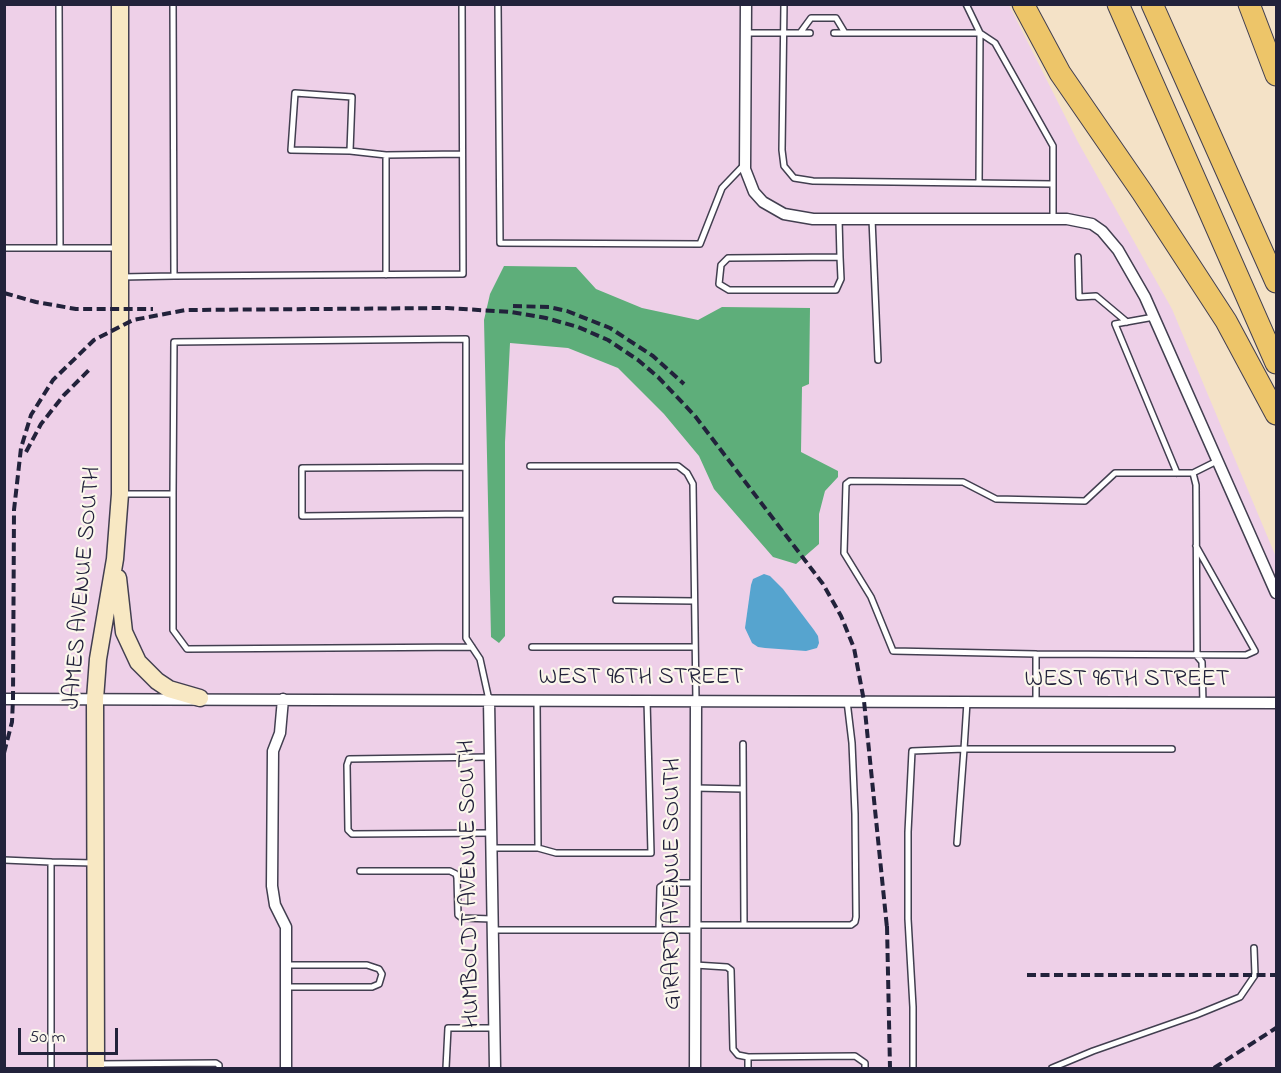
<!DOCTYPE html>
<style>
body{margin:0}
#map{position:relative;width:1281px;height:1073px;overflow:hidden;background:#f4e2c7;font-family:"Indie Flower",sans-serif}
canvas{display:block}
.frame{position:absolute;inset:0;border:6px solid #22223b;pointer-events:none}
.scale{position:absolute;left:18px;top:1028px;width:100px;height:27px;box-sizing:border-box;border:3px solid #22223b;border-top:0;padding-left:8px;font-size:18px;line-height:21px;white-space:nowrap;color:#22223b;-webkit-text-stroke:4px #fbf7ec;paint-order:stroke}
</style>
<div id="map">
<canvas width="1281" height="1073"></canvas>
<div class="frame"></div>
<div class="scale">50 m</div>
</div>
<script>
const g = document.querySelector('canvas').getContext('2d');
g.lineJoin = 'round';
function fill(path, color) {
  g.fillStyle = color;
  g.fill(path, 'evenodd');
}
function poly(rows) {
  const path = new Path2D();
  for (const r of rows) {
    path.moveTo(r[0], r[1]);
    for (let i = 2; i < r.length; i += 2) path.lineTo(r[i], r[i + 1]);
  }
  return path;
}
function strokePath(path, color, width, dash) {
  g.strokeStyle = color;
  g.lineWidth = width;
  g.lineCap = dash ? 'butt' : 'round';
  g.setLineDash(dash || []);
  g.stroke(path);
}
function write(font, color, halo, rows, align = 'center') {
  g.font = font + ' "Indie Flower",sans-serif';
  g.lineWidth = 4.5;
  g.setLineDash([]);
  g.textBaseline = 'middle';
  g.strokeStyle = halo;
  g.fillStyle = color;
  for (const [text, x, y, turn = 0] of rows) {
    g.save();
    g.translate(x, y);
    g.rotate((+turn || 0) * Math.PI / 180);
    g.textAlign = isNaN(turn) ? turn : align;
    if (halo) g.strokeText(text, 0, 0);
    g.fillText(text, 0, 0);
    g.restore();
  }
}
const built = poly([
 [5,5,1009,5,1078,142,1172,309,1276,557,1276,1068,5,1068]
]);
const forest = poly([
 [504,266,576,267,596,289,642,308,698,320,722,307,810,308,809,384,802,387,801,452,838,471,838,477,825,491,819,514,819,544,796,564,773,557,714,489,699,456,664,414,618,368,568,348,510,343,505,442,505,636,499,643,491,637,484,320,490,294]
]);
const water = poly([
 [764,574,770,576,783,589,814,630,818,636,819,643,817,648,806,651,765,648,758,647,752,643,745,628,751,585,753,579]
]);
const lane = poly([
 [59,4,60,248],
 [173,4,174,276,463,274,462,4],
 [498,4,500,243,700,244,722,188,743,166],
 [784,4,782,150,784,166,794,178,813,181,1053,184],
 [966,4,980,33,995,43,1053,146,1053,219],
 [746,33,800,33,811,18,836,18,845,33,980,33,979,183],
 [800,33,810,33],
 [834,33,845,33],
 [350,151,352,97,295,93,291,150,350,151,386,155,462,154],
 [386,155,386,275],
 [839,219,840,257,841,279,836,290,729,290,719,284,721,265,728,258,840,257],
 [872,219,878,360],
 [4,248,117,248],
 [1078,257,1079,297,1096,296,1127,322],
 [122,277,174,276],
 [1154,317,1115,324,1177,473],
 [530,466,678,466,687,473,693,484,696,701],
 [1193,473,1196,485,1197,656,1202,662,1203,703],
 [122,494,173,494,174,342,466,339,466,638,480,659,489,700],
 [173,494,173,630,187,649,472,647],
 [466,514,302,516,302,468,466,467],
 [616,600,694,601],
 [532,647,695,647],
 [1036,654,893,651,871,597,844,553,846,484,850,481,963,482,996,499,1085,501,1115,473,1193,473,1217,461],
 [537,702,538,848,556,853,651,853,647,700],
 [967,702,964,749,1172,749],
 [1036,702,1036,654,1246,655,1255,651,1196,546],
 [743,744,744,925],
 [490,757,349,759,347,765,348,830,352,834,491,833],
 [695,788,743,789],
 [491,848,538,848],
 [4,860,51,862],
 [360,871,450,871,456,874,457,878,458,915,462,918,492,919],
 [695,925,851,925,855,922,856,917,855,814,852,743,847,701],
 [659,929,660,887,666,883,695,883],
 [492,930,695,930],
 [286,965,367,965,379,969,382,974,379,984,372,987,286,987],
 [695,965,727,967,731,970,733,1049,738,1055,748,1057,748,1068],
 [748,1057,855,1056,865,1063,865,1068],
 [98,1064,216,1063,219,1065,219,1068],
 [51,1068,51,862,94,863],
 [446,1068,448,1028,494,1028],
 [913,1068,913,1007,908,919,908,832,912,751,964,749,957,843],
 [1052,1068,1093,1051,1196,1015,1240,997,1255,975,1254,948]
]);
const street = poly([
 [746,4,745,169,754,192,763,202,784,214,813,219,1067,219,1092,224,1102,231,1118,250,1145,297,1276,593],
 [4,699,1276,703],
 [283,699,280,733,273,751,272,886,275,905,286,927,286,1068],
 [489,700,495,1068],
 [695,1068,696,701]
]);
const secondary = poly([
 [118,578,124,632,138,662,157,681,169,689,200,698],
 [96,1068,95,699,98,659,115,559,120,494,120,4]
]);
const highway = poly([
 [1023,4,1060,73,1142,192,1226,321,1276,414],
 [1118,4,1276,363],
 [1152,4,1276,282],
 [1249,4,1276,75]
]);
const rail = poly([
 [4,293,36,302,76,309,153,309],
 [513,306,549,307,567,311,610,328,653,356,684,384],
 [26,452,41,424,64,395,91,368],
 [4,753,12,722,13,699,14,510,21,448,31,415,53,380,94,340,133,320,186,310,447,308,511,312,546,318,578,327,608,340,638,360,658,377,695,416,823,584,841,616,854,648,864,701,887,928],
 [887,926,890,1068],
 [1027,975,1276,975],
 [1214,1068,1276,1028]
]);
const streetNames = [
 ["JAMES AVENUE SOUTH",84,588,-85],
 ["WEST 96TH STREET",641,679],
 ["WEST 96TH STREET",1127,681],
 ["HUMBOLDT AVENUE SOUTH",471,884,-91],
 ["GIRARD AVENUE SOUTH",674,884,-90]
];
fill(built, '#eed0e8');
fill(forest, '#5eae7a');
fill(water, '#56a4cf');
strokePath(lane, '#423f50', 8);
strokePath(street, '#423f50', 13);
strokePath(secondary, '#423f50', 19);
strokePath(highway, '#423f50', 23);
strokePath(lane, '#fff', 5);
strokePath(street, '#fff', 10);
strokePath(secondary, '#f8e8c3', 16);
strokePath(highway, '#edc569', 21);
strokePath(rail, '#22223b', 4, [9, 4.5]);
write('24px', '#22223b', '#fbf7ec', streetNames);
</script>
